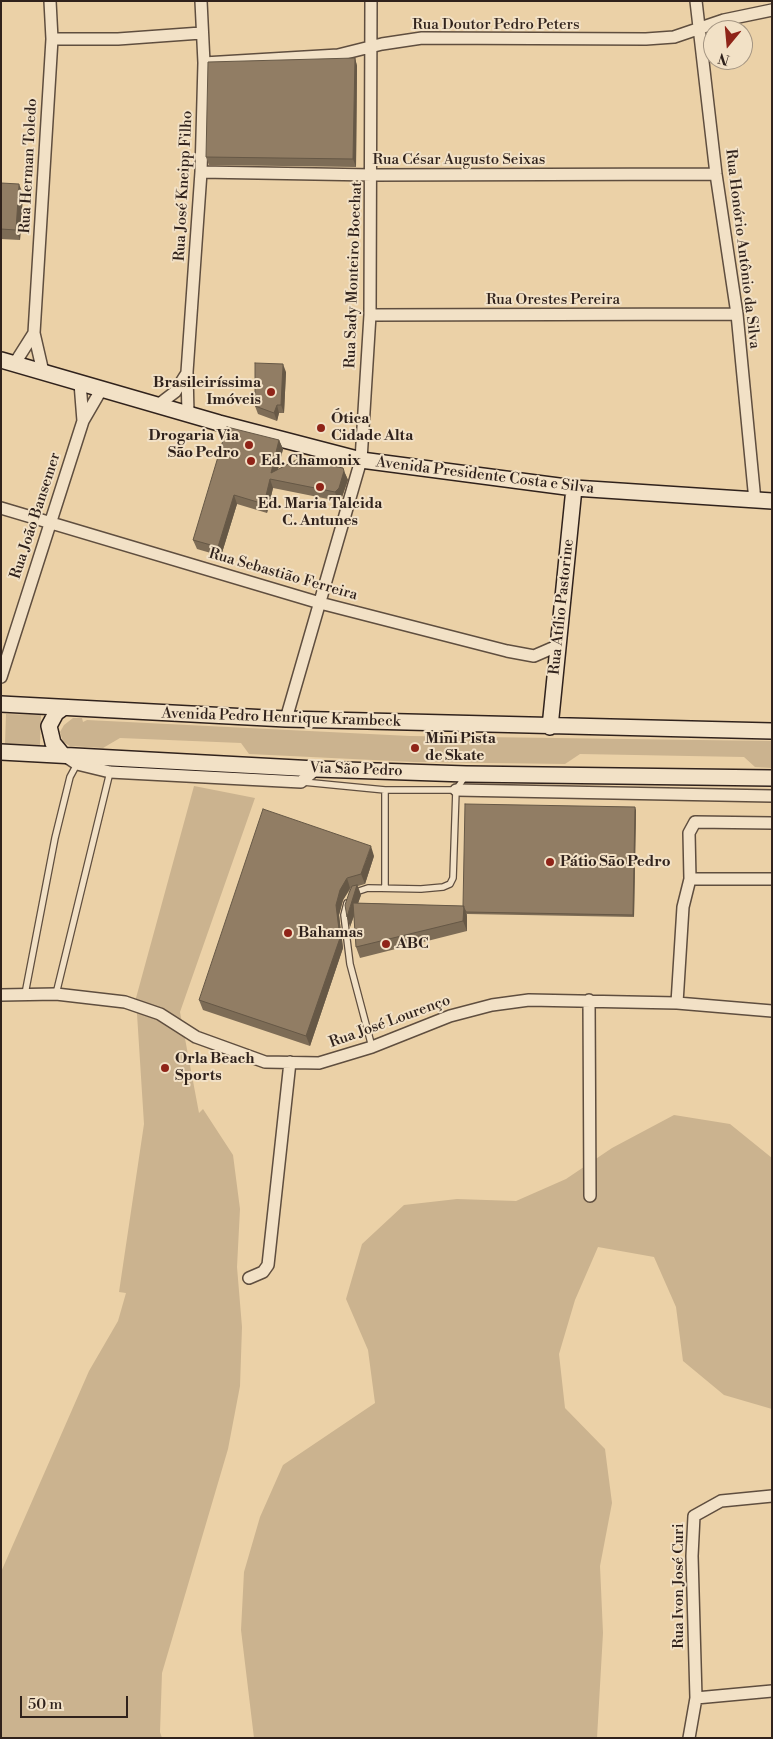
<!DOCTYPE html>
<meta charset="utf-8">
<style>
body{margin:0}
#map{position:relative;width:773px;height:1739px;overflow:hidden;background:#ebd1a7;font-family:"Libre Bodoni",serif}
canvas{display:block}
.frame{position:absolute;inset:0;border:2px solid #30221c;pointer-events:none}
.north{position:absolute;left:703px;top:20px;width:50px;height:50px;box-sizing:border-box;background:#f2e1c6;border:1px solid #a49582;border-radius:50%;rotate:197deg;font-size:14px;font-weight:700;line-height:20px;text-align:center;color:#30221c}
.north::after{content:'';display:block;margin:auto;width:18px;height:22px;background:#8f2418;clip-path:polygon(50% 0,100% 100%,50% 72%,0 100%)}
.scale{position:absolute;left:20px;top:1696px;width:108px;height:22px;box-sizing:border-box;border:2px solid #30221c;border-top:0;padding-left:6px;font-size:15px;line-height:18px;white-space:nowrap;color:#30221c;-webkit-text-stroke:4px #f2e1c6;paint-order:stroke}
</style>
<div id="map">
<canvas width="773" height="1739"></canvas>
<div class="frame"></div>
<div class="north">N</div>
<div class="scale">50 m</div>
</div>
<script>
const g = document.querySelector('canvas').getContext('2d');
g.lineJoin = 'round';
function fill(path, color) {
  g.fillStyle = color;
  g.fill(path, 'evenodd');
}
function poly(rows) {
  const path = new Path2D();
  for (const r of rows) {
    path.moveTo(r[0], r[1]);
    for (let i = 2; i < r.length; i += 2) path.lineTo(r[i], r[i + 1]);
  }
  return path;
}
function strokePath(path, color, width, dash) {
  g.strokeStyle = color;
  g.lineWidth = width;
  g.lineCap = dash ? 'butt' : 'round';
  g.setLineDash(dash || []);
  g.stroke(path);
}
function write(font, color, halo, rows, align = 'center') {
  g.font = font + ' "Libre Bodoni",serif';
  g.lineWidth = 4;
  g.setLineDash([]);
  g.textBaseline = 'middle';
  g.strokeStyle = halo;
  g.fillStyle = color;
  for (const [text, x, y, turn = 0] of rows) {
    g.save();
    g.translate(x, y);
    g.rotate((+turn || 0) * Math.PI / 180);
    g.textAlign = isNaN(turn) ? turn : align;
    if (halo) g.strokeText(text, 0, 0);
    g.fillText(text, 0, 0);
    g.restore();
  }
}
const green = poly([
 [6,714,41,715,40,745,5,744],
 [73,718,82,718,83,722,87,720,410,736,772,741,772,768,755,767,744,757,580,754,565,764,414,762,249,754,241,743,120,738,103,748,70,746,63,742,60,732,64,725],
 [194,786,255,798,180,1012,199,1113,203,1109,233,1155,240,1209,237,1267,242,1327,240,1386,228,1449,162,1673,160,1732,162,1738,1,1738,1,1572,89,1371,118,1321,126,1293,119,1292,144,1124,136,998],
 [674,1115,730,1124,772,1158,772,1409,724,1395,683,1361,676,1307,654,1257,598,1247,575,1300,559,1354,565,1408,605,1449,612,1503,600,1566,603,1633,597,1738,254,1738,241,1630,244,1572,260,1517,283,1465,375,1403,368,1350,346,1299,362,1244,404,1205,457,1199,516,1201,566,1179,612,1148]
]);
const lane = poly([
 [303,782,385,790,456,790],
 [385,790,385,887],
 [353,893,368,888,421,889,443,887,450,884,453,878,456,790,466,775],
 [347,903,344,915,350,964,372,1047],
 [25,994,55,838,70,777,77,764],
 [56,994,110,772]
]);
const street = poly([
 [696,1,716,174,737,314,755,501],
 [52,39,118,39,201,33],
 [204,63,338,55,382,44,422,38,646,39,674,37,724,20,772,10],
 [201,172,372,175,716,174],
 [370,315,737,314],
 [15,363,34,333],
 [43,372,34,333,52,39,50,1],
 [80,383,83,421],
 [158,405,175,392,187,373],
 [188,414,187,372,201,172,204,63,201,1],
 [1,508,320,603,507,651,534,656,557,646],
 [1,677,83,421,101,390],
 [286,719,361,460,370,315,371,1],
 [65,756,77,764,110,772,301,782,316,769],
 [456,790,772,796],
 [690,879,689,833,695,822,772,823],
 [1,995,56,994,125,1002,160,1014,196,1037,265,1062,319,1063,372,1047,450,1016,492,1005,529,1000,677,1003,772,1011],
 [589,1000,590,1196],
 [677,1003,683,907,690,879,772,879],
 [249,1278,263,1272,268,1265,290,1062],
 [696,1698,772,1691],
 [689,1738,696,1698,692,1556,694,1516,721,1501,772,1496]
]);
const secondary = poly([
 [1,360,219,423,361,460,574,488,772,501],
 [1,704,286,719,772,731],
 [550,727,574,488],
 [1,752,316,769,466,774,772,778],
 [62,754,53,743,49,726,56,713,63,708]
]);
const wall = poly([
 [355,58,357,66,356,167,209,165,206,157],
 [1,183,23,194,20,240,1,239],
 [286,372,284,413,279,413,277,421,258,414,255,406],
 [279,440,283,449,278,470,344,471,348,480,342,497,338,501,273,488,267,513,237,504,221,556,197,549,193,540],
 [636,810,634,917,467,914,467,931,360,958,356,947,354,916,350,927,351,888,343,900,339,915,343,948,310,1046,203,1010,199,1000,374,856,365,884,358,886,361,895,358,903,463,906]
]);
const shadedWall = poly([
 [355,58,357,66,356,167,353,159],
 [19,184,23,194,20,240,16,230],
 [283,364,286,372,284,413,281,405],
 [277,405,279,413,277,421,274,413],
 [279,440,283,449,275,480,271,473],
 [344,471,348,480,342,497,338,501,335,492],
 [270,479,273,488,267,513,264,504],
 [234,495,237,504,221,556,218,547],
 [635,807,636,810,634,917,633,915],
 [371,846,374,856,365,884,361,874],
 [347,878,350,888,343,900,339,915,343,948,310,1046,306,1036,336,905,340,890],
 [357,885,361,895,350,927,347,917],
 [464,906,467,917,467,931,463,921]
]);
const building = poly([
 [355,58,353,159,206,157,208,62,355,58],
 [1,183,19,184,16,230,1,229,1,183],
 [255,363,283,364,281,405,277,405,274,413,255,406,255,363],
 [227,427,279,440,271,473,298,459,343,468,344,471,339,488,335,492,270,479,264,504,234,495,218,547,193,540,227,427],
 [465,804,635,807,633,915,466,912,463,906,465,804],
 [263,809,371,846,361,874,347,878,340,890,336,905,340,938,306,1036,199,1000,263,809],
 [357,885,347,917,345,905,349,893,352,886,357,885],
 [353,903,464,906,463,921,356,947,353,903]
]);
const markers = [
 [271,392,5,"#8f2418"],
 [321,428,5,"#8f2418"],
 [249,445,5,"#8f2418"],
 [251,461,5,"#8f2418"],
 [320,487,5,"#8f2418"],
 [415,748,5,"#8f2418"],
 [550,862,5,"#8f2418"],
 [288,933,5,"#8f2418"],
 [386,944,5,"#8f2418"],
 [165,1068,5,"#8f2418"]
];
const streetNames = [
 ["Rua Doutor Pedro Peters",496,25],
 ["Rua César Augusto Seixas",459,160],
 ["Rua Herman Toledo",29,166,-87],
 ["Rua José Kneipp Filho",184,186,-87],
 ["Rua Honório Antônio da Silva",742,249,83],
 ["Rua Sady Monteiro Boechat",354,275,-88],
 ["Rua Orestes Pereira",553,300],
 ["Avenida Presidente Costa e Silva",485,476,7],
 ["Rua João Bansemer",36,516,-72],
 ["Rua Sebastião Ferreira",283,575,16],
 ["Rua Atílio Pastorine",562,607,-84],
 ["Avenida Pedro Henrique Krambeck",281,718,2],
 ["Via São Pedro",356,770,2],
 ["Rua José Lourenço",390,1022,-20],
 ["Rua Ivon José Curi",679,1586,-90]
];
const poiNames = [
 ["Brasileiríssima",261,383,"right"],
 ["Imóveis",261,400,"right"],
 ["Ótica",331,419],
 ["Cidade Alta",331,436],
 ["Drogaria Via",239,436,"right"],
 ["São Pedro",239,453,"right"],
 ["Ed. Chamonix",261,461],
 ["Ed. Maria Talcida",320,504,"center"],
 ["C. Antunes",320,521,"center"],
 ["Mini Pista",425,739],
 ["de Skate",425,756],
 ["Pátio São Pedro",560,862],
 ["Bahamas",298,933],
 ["ABC",396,944],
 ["Orla Beach",175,1059],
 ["Sports",175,1076]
];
fill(green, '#cbb38f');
strokePath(lane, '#5f4e3f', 8);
strokePath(street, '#5f4e3f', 14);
strokePath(secondary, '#30221c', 18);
strokePath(lane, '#f2e1c6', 5.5);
strokePath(street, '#f2e1c6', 11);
strokePath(secondary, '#f2e1c6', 15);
fill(wall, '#7d6c56');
fill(shadedWall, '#665846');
fill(building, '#917d64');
strokePath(building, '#665846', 1);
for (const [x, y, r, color] of markers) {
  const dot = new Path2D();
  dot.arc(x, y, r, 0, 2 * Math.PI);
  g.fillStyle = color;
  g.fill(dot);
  strokePath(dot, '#f2e1c6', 2);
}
write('15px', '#30221c', '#f2e1c6', streetNames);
write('bold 15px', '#30221c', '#f2e1c6', poiNames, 'left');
</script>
